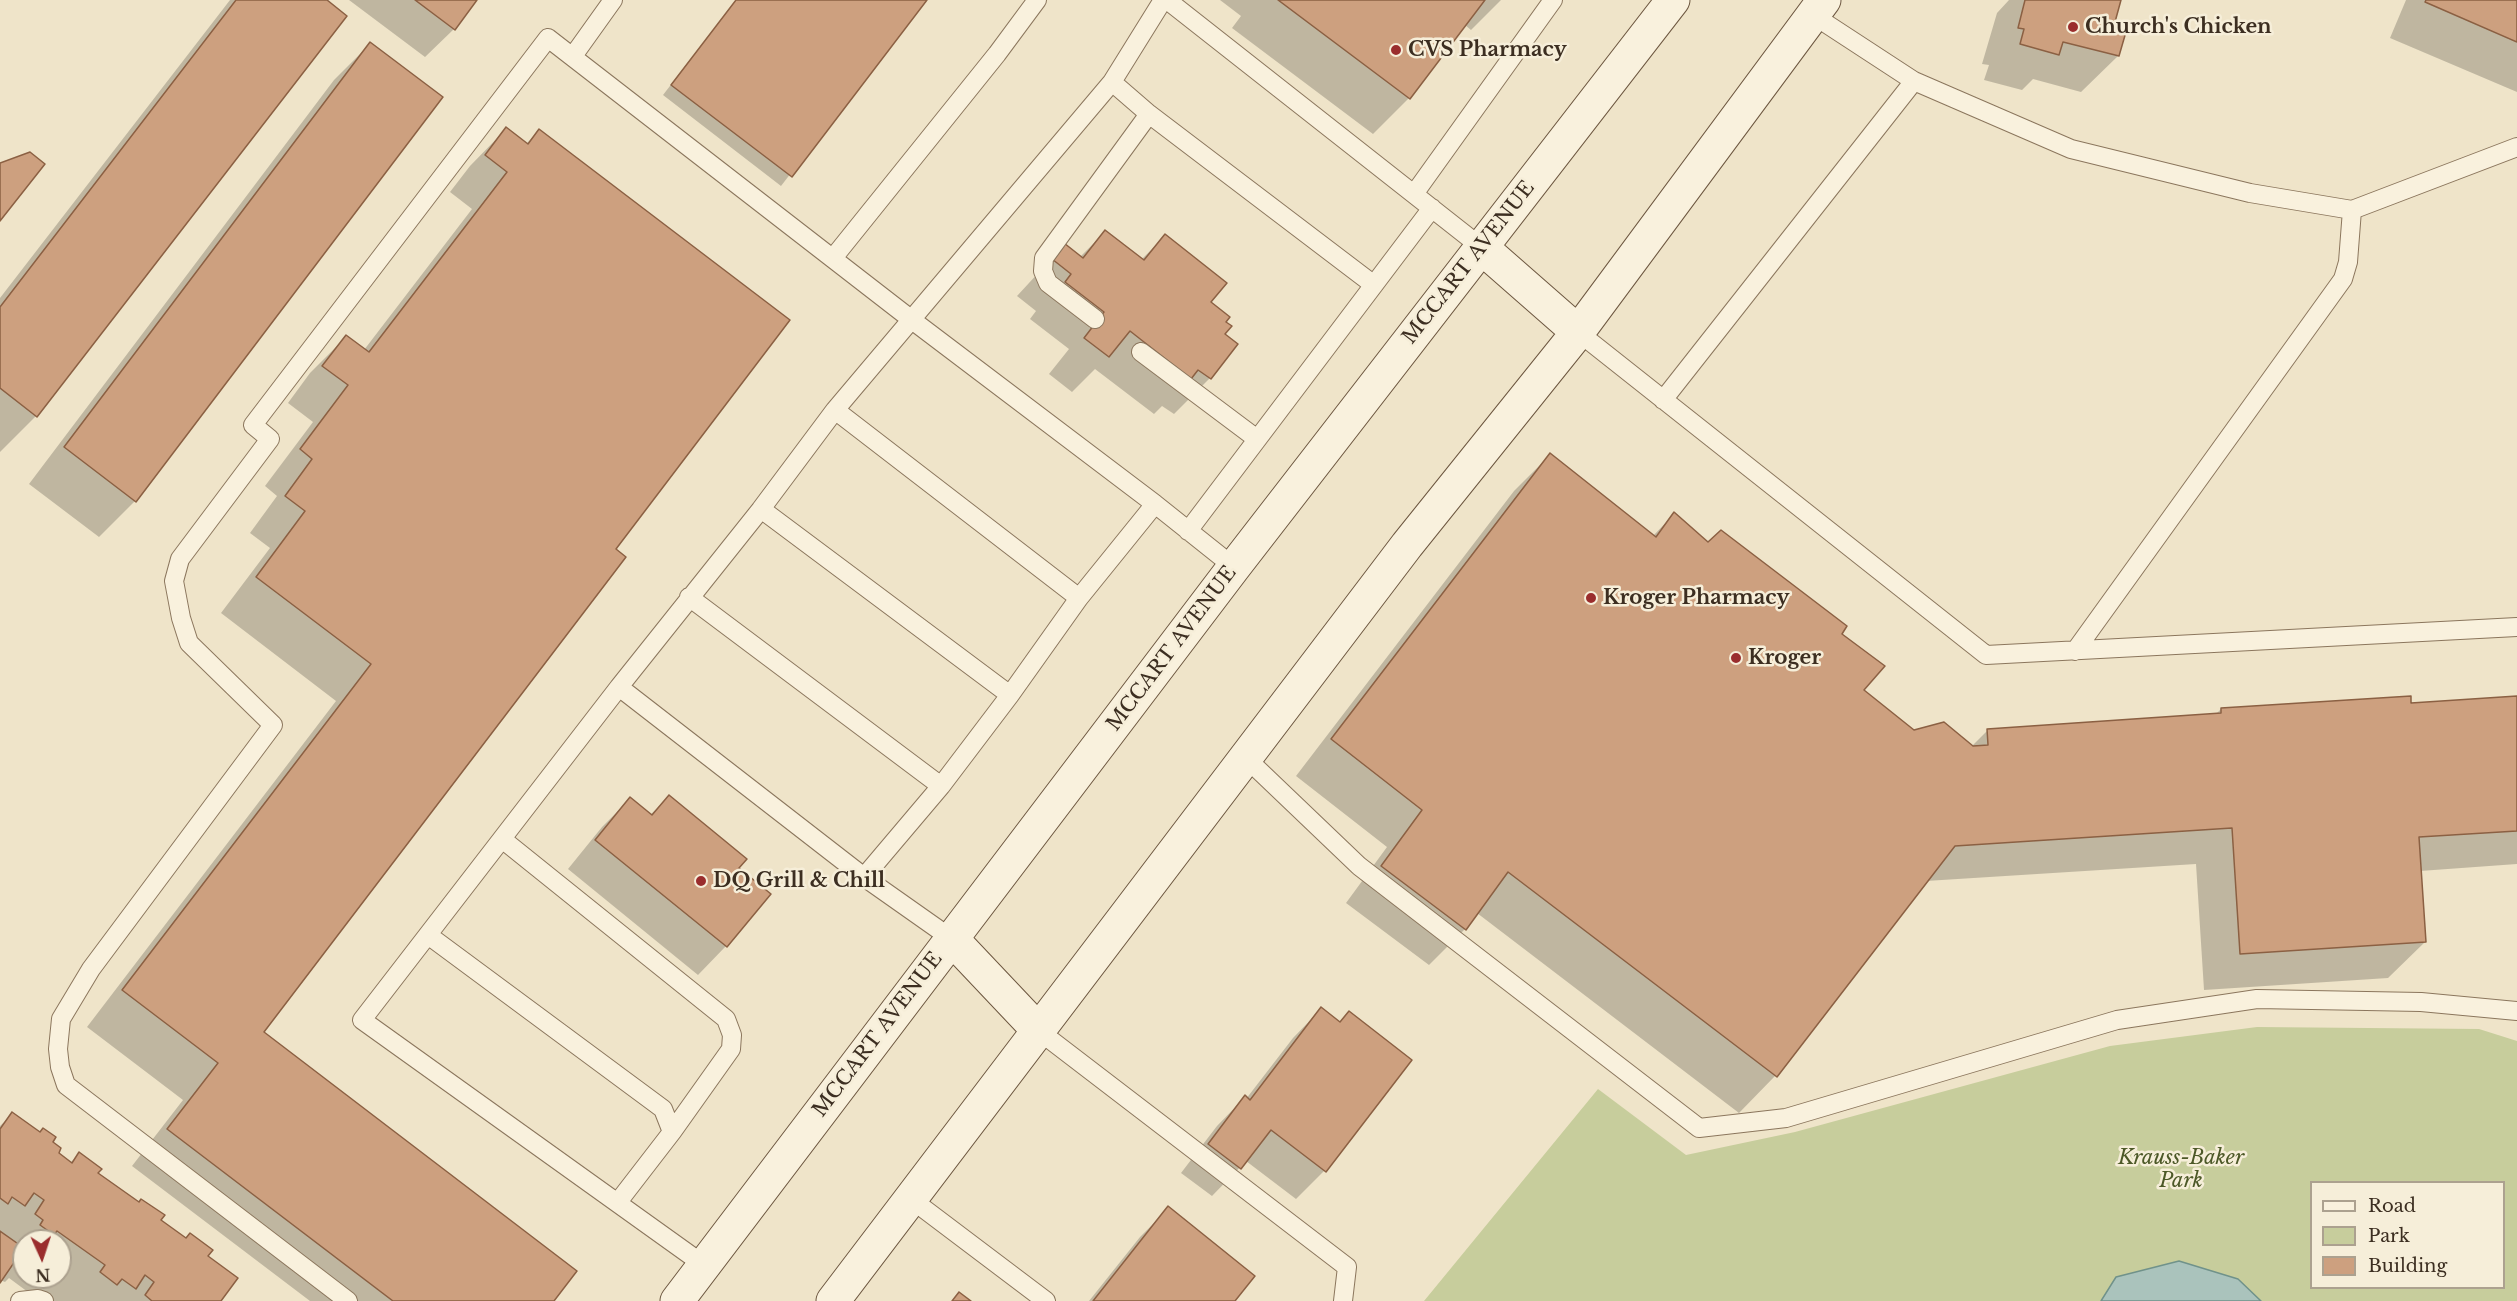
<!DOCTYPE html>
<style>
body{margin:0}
#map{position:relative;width:2517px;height:1301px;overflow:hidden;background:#efe4c9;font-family:"Libre Baskerville",serif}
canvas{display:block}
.legend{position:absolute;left:2310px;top:1181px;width:195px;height:108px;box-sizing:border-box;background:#f6eed9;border:2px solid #aca18f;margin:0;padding:8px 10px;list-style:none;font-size:18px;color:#3c2e21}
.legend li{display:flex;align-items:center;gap:12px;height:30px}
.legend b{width:30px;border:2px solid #aca18f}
.north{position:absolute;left:12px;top:1229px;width:60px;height:60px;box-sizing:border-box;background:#f6eed9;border:2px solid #aca18f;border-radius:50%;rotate:177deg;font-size:16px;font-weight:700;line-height:24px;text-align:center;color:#3c2e21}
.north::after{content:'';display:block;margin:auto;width:21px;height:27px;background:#9a2d2d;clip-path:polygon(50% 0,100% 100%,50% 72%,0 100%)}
</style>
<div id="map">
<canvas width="2517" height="1301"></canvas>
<ul class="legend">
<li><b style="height:8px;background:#f9f1dd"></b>Road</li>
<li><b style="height:16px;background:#c7cd9c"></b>Park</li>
<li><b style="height:16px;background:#cda07f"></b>Building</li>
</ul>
<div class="north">N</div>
</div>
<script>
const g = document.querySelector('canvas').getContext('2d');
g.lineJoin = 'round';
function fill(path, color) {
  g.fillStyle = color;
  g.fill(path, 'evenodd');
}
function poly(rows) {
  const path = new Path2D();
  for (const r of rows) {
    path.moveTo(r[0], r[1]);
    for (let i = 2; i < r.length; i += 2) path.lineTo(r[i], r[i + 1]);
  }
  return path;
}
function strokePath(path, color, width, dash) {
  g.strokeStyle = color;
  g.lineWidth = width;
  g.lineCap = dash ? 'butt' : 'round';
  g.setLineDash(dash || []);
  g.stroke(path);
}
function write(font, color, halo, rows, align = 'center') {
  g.font = font + ' "Libre Baskerville",serif';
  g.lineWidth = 5;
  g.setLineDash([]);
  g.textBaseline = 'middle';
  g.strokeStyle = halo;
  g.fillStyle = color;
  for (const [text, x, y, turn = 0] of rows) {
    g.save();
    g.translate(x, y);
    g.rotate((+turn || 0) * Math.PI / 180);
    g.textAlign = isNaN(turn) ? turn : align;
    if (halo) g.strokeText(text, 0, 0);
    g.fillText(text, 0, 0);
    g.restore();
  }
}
const green = poly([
 [2257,1027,2479,1029,2517,1041,2517,1301,1424,1301,1598,1089,1686,1155,1795,1132,2110,1046],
 [2312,1182,2504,1182,2504,1288,2312,1288]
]);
const water = poly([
 [2179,1261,2238,1279,2261,1301,2101,1301,2116,1277,2179,1261]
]);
const shadow = poly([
 [230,0,325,0,36,416,0,452,0,298],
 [349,0,475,0,454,29,425,57],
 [736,0,925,0,781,186,663,95],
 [1220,0,1501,0,1471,30,1465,25,1409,98,1373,134,1232,28,1241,16],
 [2009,0,2115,0,2113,23,2118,56,2081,92,2033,79,2022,90,1984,80,1989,65,1982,64,1997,13],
 [2406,0,2517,0,2517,92,2390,38],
 [370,44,135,501,99,537,29,484,334,80],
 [506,129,526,144,539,131,613,549,262,1033,552,1301,310,1301,132,1166,183,1100,87,1027,336,701,221,613,270,548,250,533,277,496,265,486,313,422,288,403,310,373,346,337,364,350,472,209,450,192,470,166],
 [1105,232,1141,260,1165,236,1224,322,1223,335,1236,345,1210,378,1174,414,1162,406,1154,414,1095,369,1072,392,1049,374,1069,349,1030,319,1036,311,1017,296,1064,245,1080,257],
 [1550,455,1653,536,1674,514,1708,544,1840,635,1862,690,1913,731,1971,747,1988,730,2215,715,2221,709,2410,704,2517,697,2517,864,2420,871,2425,942,2388,978,2204,990,2196,864,1926,881,1775,1076,1739,1113,1477,913,1465,929,1429,965,1346,903,1387,847,1296,776,1514,491],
 [669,797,737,868,769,894,726,946,698,975,568,869,602,827,630,799,650,815],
 [1321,1009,1339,1023,1349,1013,1410,1060,1324,1171,1296,1199,1246,1161,1212,1196,1181,1173,1217,1126,1245,1097,1246,1099,1293,1038],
 [12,1114,51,1143,57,1153,70,1163,79,1154,96,1174,206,1257,219,1301,40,1301,9,1278,5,1282,0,1280,0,1126],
 [24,1241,60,1241,60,1277,24,1277],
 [1168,1209,1233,1301,1089,1301,1140,1237]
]);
const building = poly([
 [236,0,327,0,347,16,37,417,0,388,0,307,236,0],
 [415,0,477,0,455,30,415,0],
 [736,0,927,0,792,177,671,85,736,0],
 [1278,0,1485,0,1410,99,1278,0],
 [2025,0,2121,0,2115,22,2128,25,2119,56,2063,42,2059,55,2020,44,2024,29,2018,28,2025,0],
 [2426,0,2517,0,2517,42,2425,2,2426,0],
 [370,42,443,97,136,502,64,447,370,42],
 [506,127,528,144,539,129,790,320,616,549,626,557,264,1032,577,1271,554,1301,393,1301,167,1129,218,1063,122,990,371,664,256,577,305,511,285,496,312,459,300,449,348,385,322,366,346,335,369,352,507,172,485,155,506,127],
 [30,152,45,164,0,221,0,163,30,152],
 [1105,230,1144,260,1165,234,1227,283,1211,302,1230,317,1226,322,1232,326,1225,334,1238,344,1211,379,1198,370,1191,379,1130,331,1109,357,1084,338,1104,312,1065,282,1071,274,1052,259,1064,243,1083,258,1105,230],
 [1550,453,1656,537,1674,512,1708,542,1721,530,1847,626,1842,634,1885,666,1864,690,1914,730,1944,722,1973,746,1988,745,1987,729,2221,713,2221,708,2411,696,2411,703,2517,696,2517,831,2419,837,2426,942,2240,954,2232,828,1955,846,1777,1077,1508,872,1466,930,1381,866,1422,810,1331,739,1550,453],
 [669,795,747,859,739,868,771,894,727,947,595,840,630,797,652,815,669,795],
 [1321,1007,1340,1022,1349,1011,1412,1060,1326,1172,1271,1130,1241,1169,1208,1144,1245,1095,1250,1100,1321,1007],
 [12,1112,40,1132,43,1128,56,1137,53,1142,61,1148,59,1153,72,1163,79,1152,102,1169,98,1173,139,1202,141,1199,165,1215,161,1220,186,1238,190,1233,213,1250,208,1256,238,1278,221,1301,152,1301,145,1295,154,1282,145,1275,136,1289,122,1279,117,1285,100,1272,105,1265,57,1231,54,1235,40,1225,43,1220,35,1214,44,1200,34,1193,25,1206,12,1197,8,1204,0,1198,0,1129,12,1112],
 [1168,1206,1255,1276,1235,1301,1093,1301,1168,1206],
 [0,1231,24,1248,0,1283,0,1231],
 [959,1292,971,1301,952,1301,959,1292]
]);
const lane = poly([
 [1167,0,1481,247],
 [1813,15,1914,81,2071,149,2250,193,2352,210,2517,147],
 [573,56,613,0],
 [1112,82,1149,114,1374,285],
 [1414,194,1553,0],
 [833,258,997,54,1037,0],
 [1095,319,1048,283,1043,271,1044,258,1149,114],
 [1578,332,1986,655,2517,627],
 [1141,352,1257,439],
 [1663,400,1914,81],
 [835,410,1079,598],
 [761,509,1010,695],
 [1188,531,1432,208],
 [689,597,941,786],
 [2075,651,2343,279,2348,262,2352,210],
 [619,687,362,1020,704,1265],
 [1246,758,1359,866,1699,1128,1786,1118,2117,1020,2257,999,2421,1002,2517,1011],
 [502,839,726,1019,732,1035,731,1049,672,1132],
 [864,877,941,786,1010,695,1079,598,1155,504],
 [428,935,663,1109,672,1132,618,1202],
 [952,939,864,877,619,687,761,509,835,410,1112,82,1163,0],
 [1039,1031,1347,1267,1343,1301],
 [911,1199,1046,1301],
 [20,1301,38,1299,44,1301],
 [348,1301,66,1085,60,1067,58,1049,61,1019,91,969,273,725,189,643,181,618,174,581,180,559,270,439,253,425,548,38,912,320,1155,504,1234,567]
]);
const secondary = poly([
 [1481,247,1578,332],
 [952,939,1039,1031],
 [677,1301,1234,567,1673,0],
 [833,1301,1407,545,1578,332,1824,0]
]);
const markers = [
 [2073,27,6,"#9a2d2d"],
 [1396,50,6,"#9a2d2d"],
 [1591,598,6,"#9a2d2d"],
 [1736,658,6,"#9a2d2d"],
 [701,881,6,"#9a2d2d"]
];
const poiNames = [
 ["Church's Chicken",2085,27],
 ["CVS Pharmacy",1408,50],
 ["Kroger Pharmacy",1603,598],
 ["Kroger",1748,658],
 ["DQ Grill & Chill",713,881]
];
const streetNames = [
 ["MCCART AVENUE",1469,263,-52],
 ["MCCART AVENUE",1172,649,-53],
 ["MCCART AVENUE",878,1035,-53]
];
const parkNames = [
 ["Krauss-Baker",2181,1158],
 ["Park",2181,1181]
];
fill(green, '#c7cd9c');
fill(water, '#aac3bc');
strokePath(water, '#70928a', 1.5);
fill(shadow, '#0003');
fill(building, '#cda07f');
strokePath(building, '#8b6043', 1.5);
strokePath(lane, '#8b765d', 20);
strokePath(secondary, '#6d5740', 35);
strokePath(lane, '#f9f1dd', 18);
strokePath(secondary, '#f9f1dd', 33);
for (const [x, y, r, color] of markers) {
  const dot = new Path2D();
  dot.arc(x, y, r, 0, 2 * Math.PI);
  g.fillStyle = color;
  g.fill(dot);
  strokePath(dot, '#f6eed9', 2);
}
write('bold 20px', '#3c2e21', '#f6eed9', poiNames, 'left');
write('20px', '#3c2e21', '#f6eed9', streetNames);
write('italic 20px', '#4c5827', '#f6eed9', parkNames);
</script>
